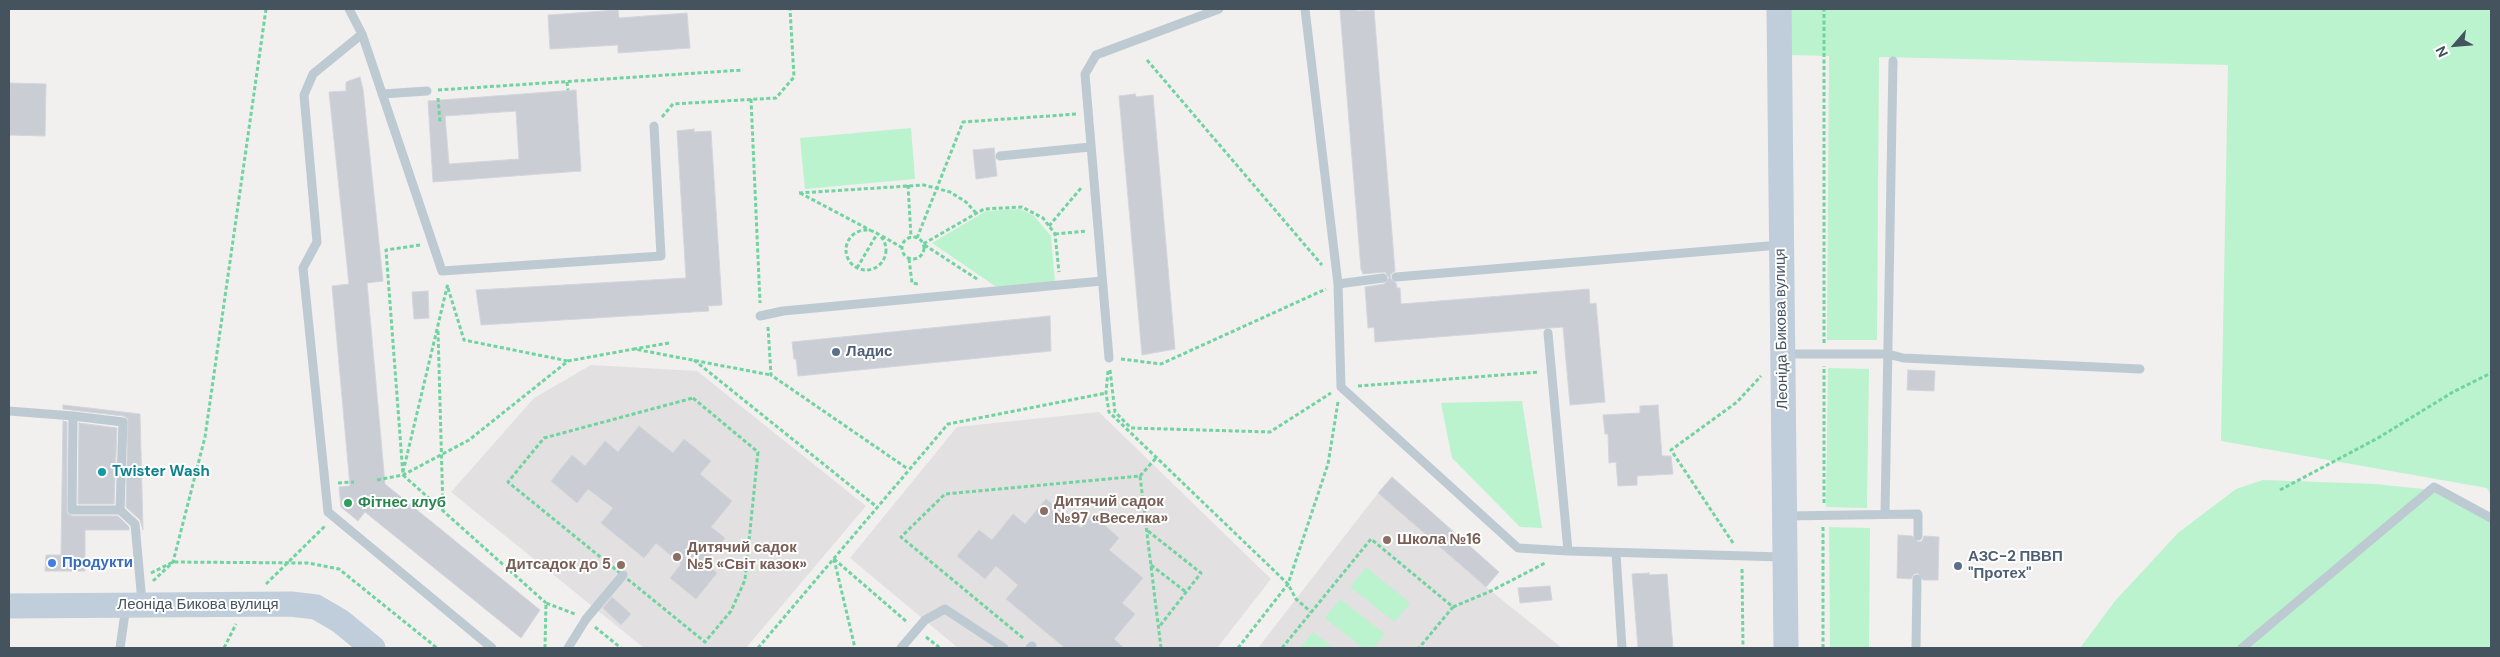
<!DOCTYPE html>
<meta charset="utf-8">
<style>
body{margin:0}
#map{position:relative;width:2500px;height:657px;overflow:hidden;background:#f2efef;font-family:"DM Sans",sans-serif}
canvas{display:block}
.frame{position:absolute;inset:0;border:10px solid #45535e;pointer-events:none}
.north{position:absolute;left:2430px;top:20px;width:50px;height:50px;-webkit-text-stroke:4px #fff;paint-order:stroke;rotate:243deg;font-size:14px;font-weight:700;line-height:20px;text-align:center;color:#45535e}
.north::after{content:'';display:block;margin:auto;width:18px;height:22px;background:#45535e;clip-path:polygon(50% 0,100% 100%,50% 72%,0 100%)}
</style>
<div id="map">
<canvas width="2500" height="657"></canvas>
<div class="frame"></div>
<div class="north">N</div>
</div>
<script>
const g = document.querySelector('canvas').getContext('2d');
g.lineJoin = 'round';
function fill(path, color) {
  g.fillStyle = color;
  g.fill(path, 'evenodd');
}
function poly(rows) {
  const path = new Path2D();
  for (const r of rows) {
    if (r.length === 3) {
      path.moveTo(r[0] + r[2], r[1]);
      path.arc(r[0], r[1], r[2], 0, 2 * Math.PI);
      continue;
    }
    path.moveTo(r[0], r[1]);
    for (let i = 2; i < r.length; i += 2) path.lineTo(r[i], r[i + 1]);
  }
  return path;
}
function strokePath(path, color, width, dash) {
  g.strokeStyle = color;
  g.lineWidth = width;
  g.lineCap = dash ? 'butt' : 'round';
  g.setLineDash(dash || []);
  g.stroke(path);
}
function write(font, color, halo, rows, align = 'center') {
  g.font = font + ' "DM Sans",sans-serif';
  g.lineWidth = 4;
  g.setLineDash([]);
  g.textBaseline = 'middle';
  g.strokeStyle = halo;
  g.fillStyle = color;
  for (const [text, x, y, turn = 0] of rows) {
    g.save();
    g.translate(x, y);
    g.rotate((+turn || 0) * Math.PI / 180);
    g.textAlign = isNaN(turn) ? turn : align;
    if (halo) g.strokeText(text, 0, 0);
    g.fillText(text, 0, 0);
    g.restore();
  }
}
const education = poly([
 [591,365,697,371,866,506,746,648,644,648,451,492,534,398],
 [1099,412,1271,579,1217,648,958,648,850,558,957,427],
 [1378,493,1486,587,1562,648,1258,648]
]);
const green = poly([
 [1789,9,2491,9,2491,496,2487,488,2221,441,2228,65,1879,57,1877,340,1827,340,1829,56,1790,55],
 [911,128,915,179,805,189,800,138],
 [1021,209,1034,216,1051,236,1055,283,998,288,932,243,986,211],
 [1828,368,1869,369,1867,508,1826,507],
 [1522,401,1542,528,1520,527,1452,458,1441,403],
 [2263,480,2375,484,2432,490,2491,522,2491,648,2080,648,2115,601,2178,533,2236,489],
 [1829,527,1870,528,1869,648,1830,648],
 [1366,567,1410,603,1395,622,1350,587],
 [1340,599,1385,634,1373,648,1363,648,1325,618],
 [1313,632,1333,648,1300,648]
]);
const building = poly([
 [1352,9,1356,9,1357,11,1374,10,1395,271,1391,274,1390,278,1396,283,1397,288,1400,288,1401,304,1589,289,1590,304,1596,303,1605,402,1570,405,1563,327,1375,342,1374,327,1368,328,1365,287,1384,284,1389,278,1385,272,1363,274,1361,269,1340,10,1352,9],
 [618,10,619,18,687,13,690,48,618,53,618,45,550,49,548,15,618,10],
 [360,77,363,89,383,281,367,283,385,484,540,610,521,638,365,512,358,521,341,507,339,487,350,486,332,286,349,284,329,92,346,91,346,82,360,77],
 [10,83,46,84,45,136,9,135,10,83],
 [576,90,581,171,433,182,428,101,576,90],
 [516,111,519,159,449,164,445,116,516,111],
 [1135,94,1136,97,1153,95,1175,349,1142,355,1119,96,1135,94],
 [694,129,694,132,711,131,722,305,708,306,709,311,481,325,476,290,686,278,677,131,694,129],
 [994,148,997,176,976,179,973,150,994,148],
 [428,291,429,318,414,319,412,292,428,291],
 [1050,316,1051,351,798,376,796,359,794,359,792,342,1050,316],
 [1908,370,1935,371,1934,391,1907,390,1908,370],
 [63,405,140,414,143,530,140,520,126,507,128,419,124,416,63,409,63,405],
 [1658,405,1662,456,1671,456,1673,474,1637,476,1637,485,1618,486,1616,462,1609,463,1608,434,1605,434,1603,415,1640,413,1640,406,1658,405],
 [63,421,67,422,67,513,72,516,118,516,129,527,129,530,85,530,85,571,45,571,46,555,61,555,63,421],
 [79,423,117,428,114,504,78,504,79,423],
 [639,426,673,453,684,439,711,461,700,474,732,501,711,527,725,538,705,563,717,573,696,599,670,578,681,564,656,543,644,558,601,523,613,508,588,489,577,503,551,481,572,455,585,466,605,441,618,452,639,426],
 [1392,477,1499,572,1486,587,1378,493,1392,477],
 [1046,499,1081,528,1092,514,1119,538,1109,550,1143,578,1122,603,1135,614,1114,639,1124,648,1065,648,1006,599,1018,585,996,566,985,579,957,556,979,530,992,540,1013,514,1025,524,1046,499],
 [1898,535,1912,536,1918,542,1922,541,1924,536,1939,537,1938,580,1923,580,1918,573,1914,574,1911,579,1897,578,1898,535],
 [1649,573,1649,575,1667,574,1673,648,1638,648,1632,574,1649,573],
 [1550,586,1552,600,1520,603,1518,588,1550,586],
 [612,597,631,614,621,625,603,608,612,597]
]);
const path = poly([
 [1147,60,1322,265],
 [567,82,568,90],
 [438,90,743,70],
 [438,98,440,122],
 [751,99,760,303],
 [662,117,673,104,776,98,794,77,790,9],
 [908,185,911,237],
 [799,193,924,185,950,192,966,202,976,213],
 [800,193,870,230],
 [1049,226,1081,188],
 [866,250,20],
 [1055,234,1087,231],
 [882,236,901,247],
 [913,248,11],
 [917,238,963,122,1077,114],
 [420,245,386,250,403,475,546,603],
 [909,259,912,283,918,284],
 [857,268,877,234],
 [977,279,923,244,984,209,1022,207,1043,218,1055,234,1059,272],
 [448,288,464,340,568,361],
 [768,327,771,375,908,469],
 [438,331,443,510],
 [669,343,634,349,771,375],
 [1824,343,1824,9],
 [1121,359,1161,364,1326,289],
 [694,360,877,507],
 [1110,370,1115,412,1131,428,1270,432,1331,393],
 [1108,371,1106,393,1109,412,1288,584,1296,599,1311,612],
 [1358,386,1539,372],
 [693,398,758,452,745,580,731,611,705,642,508,482,544,438,693,398],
 [403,472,448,283],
 [1140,476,1156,458],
 [377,480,403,475,469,440,568,361,634,349],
 [338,483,354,482],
 [2280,490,2378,438,2453,392,2491,373],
 [1824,503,1824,366],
 [1148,531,1201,573,1159,627],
 [1733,543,1671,450,1737,402,1761,376],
 [834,559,907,622],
 [834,559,855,648],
 [1151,565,1186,592],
 [1742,569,1743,648],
 [151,573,173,562,308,563,339,569,437,648],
 [153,581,173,562,205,437,266,9],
 [266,584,326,525],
 [1453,607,1491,591,1545,563],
 [595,627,621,648],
 [926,637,940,648],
 [1023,638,901,537,945,494,1140,476,1161,648],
 [224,648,236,624],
 [545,648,546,603,575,614],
 [758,648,948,424,1106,393],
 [1238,648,1288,584,1328,464,1338,402],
 [1282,648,1371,539,1453,607,1419,648],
 [1823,648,1823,526]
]);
const lane = poly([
 [349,9,362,34],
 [1305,9,1338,284,1341,387,1518,548,1568,551],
 [382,94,427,91],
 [1000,156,1090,147],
 [1396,277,1780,245],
 [1338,284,1383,278],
 [760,316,783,311,1102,281],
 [1548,333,1568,551,1783,557],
 [1785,354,1888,354,1903,358,2140,369],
 [1109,358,1085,74,1096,55,1219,9],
 [9,411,73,416,72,510,120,510],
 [73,416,123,422,120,510,135,524,142,602],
 [1885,514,1893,61],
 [1785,516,1918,514,1918,536],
 [1616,553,1622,648],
 [120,648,126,606],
 [492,648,328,512,303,268,317,242,304,95,313,74,362,34,442,271,661,256,654,126],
 [568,648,586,619,623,575],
 [901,648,925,620,945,609,1004,648],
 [1030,648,1032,646],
 [1916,648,1917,579],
 [2242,648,2434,487,2491,518]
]);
const secondary = poly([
 [1779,9,1786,648],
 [9,606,291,604,316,607,340,621,373,648]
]);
const markers = [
 [836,352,5,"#5c6f8a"],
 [102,472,5,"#0f9aa8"],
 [348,503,5,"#2e9e5b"],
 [1044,511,5,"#8d6e63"],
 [1387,540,5,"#8d6e63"],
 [677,557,5,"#8d6e63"],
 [52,563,5,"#3f7fe0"],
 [621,565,5,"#8d6e63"],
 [1958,566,5,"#5c6f8a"]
];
const streetNames = [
 ["Леоніда Бикова вулиця",1782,329,-91],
 ["Леоніда Бикова вулиця",198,605]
];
const serviceNames = [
 ["Ладис",846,352],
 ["АЗС-2 ПВВП",1968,557],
 ["\"Протех\"",1968,574]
];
const cultureNames = [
 ["Twister Wash",112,472]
];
const educationNames = [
 ["Дитячий садок",1054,502],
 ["№97 «Веселка»",1054,519],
 ["Школа №16",1397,540],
 ["Дитячий садок",687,548],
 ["№5 «Світ казок»",687,565],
 ["Дитсадок до 5",611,565,"right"]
];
const leisureNames = [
 ["Фітнес клуб",358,503]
];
const shopNames = [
 ["Продукти",62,563]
];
fill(education, '#e3e0e1');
fill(green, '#baf3ce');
fill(building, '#caced4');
strokePath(building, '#d2d5db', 1);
strokePath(path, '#6fd49f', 3, [4, 2.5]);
strokePath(lane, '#becad2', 9);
strokePath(secondary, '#c0cdda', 25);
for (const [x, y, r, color] of markers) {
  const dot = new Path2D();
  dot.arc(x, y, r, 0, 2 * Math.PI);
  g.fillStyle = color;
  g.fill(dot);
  strokePath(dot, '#fff', 2);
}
write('15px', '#45535e', '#fff', streetNames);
write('bold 15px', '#4e5e75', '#fff', serviceNames, 'left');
write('bold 15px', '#0d838f', '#fff', cultureNames, 'left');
write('bold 15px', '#785e54', '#fff', educationNames, 'left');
write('bold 15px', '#27864d', '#fff', leisureNames, 'left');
write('bold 15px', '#366cbe', '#fff', shopNames, 'left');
</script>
